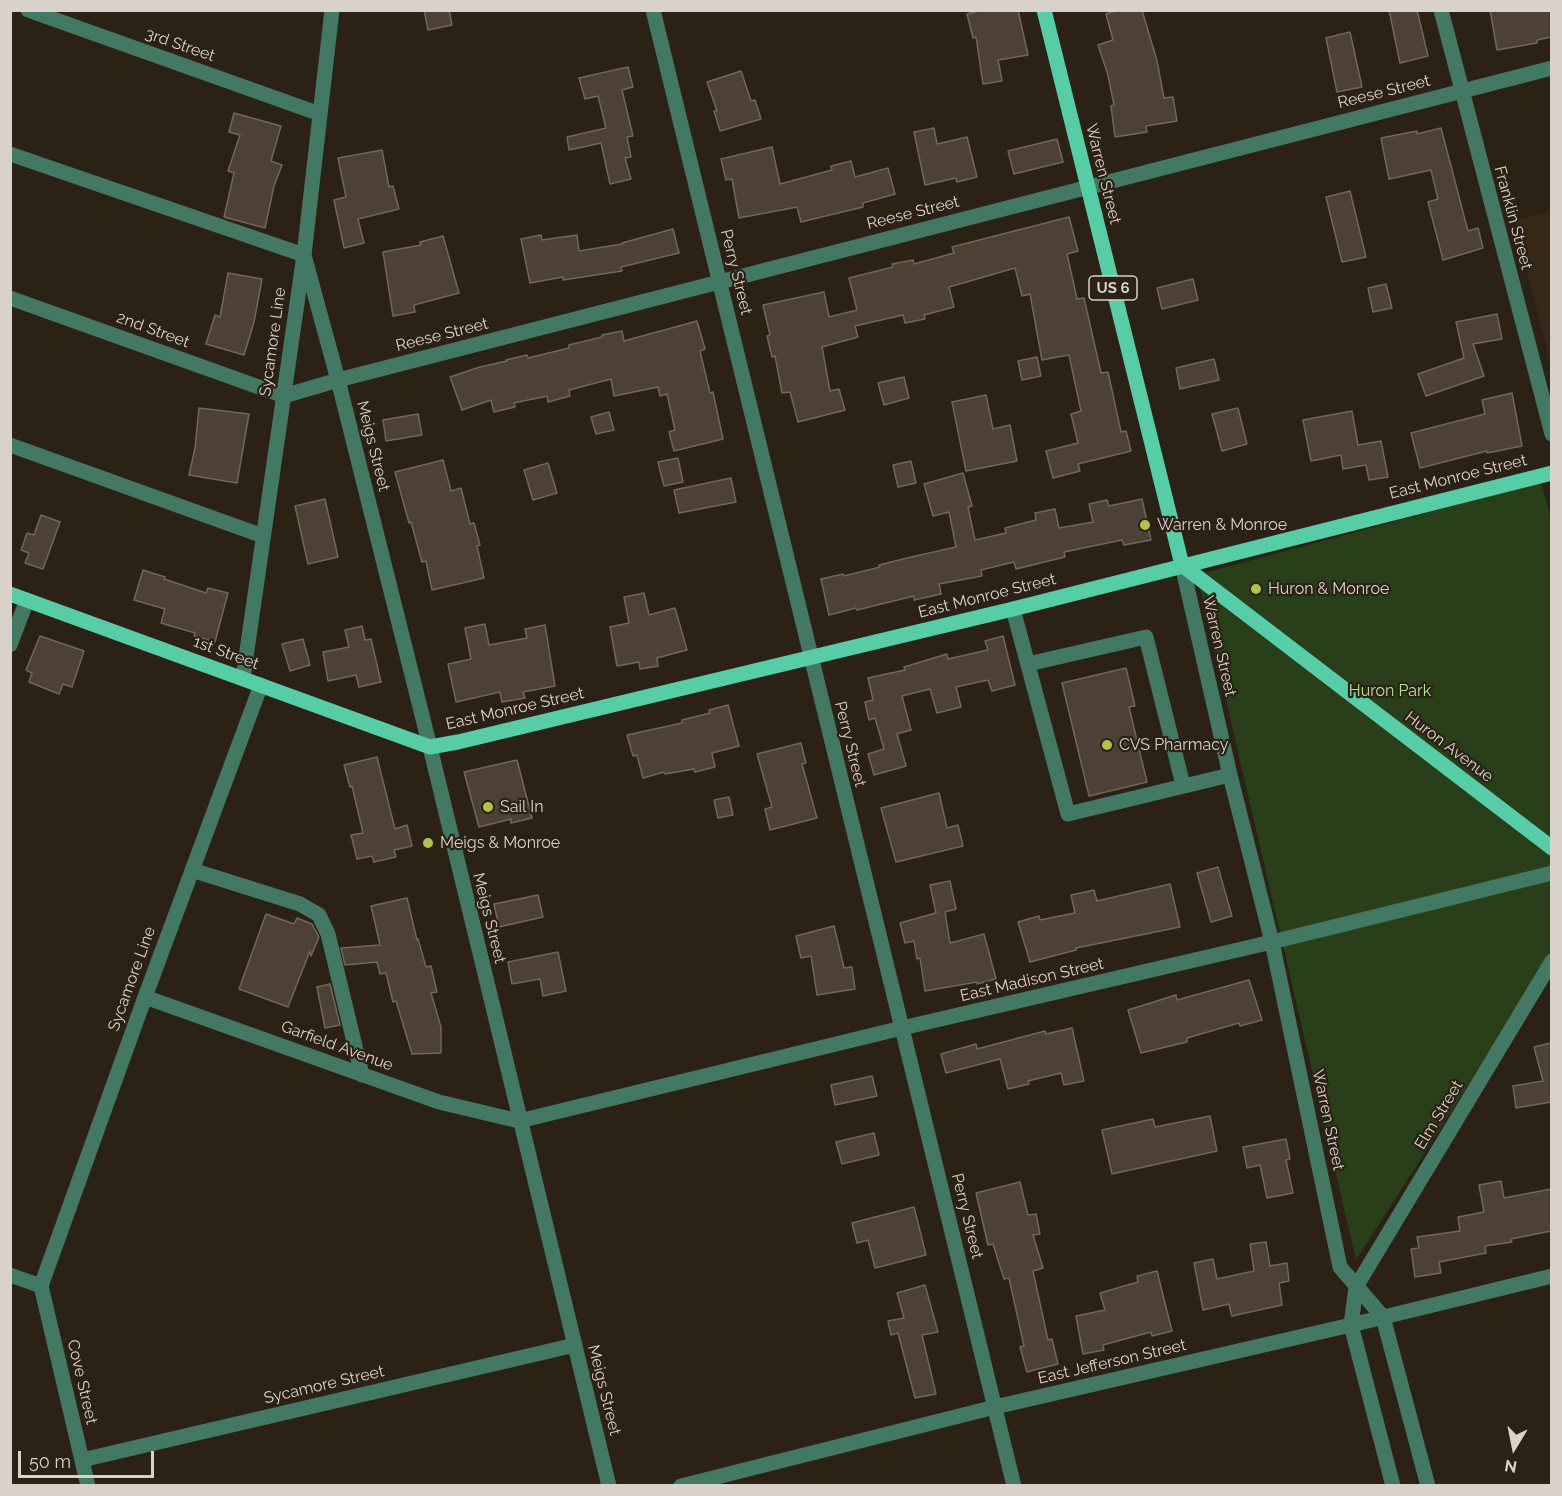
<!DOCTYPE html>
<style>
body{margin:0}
#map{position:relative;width:1562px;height:1496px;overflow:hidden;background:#2b2215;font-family:Raleway,sans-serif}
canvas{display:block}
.frame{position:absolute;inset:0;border:12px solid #d8d2ca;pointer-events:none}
.north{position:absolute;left:1484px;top:1418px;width:60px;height:60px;-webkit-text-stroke:4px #2b2215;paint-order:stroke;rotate:190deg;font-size:16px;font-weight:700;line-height:24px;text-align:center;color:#d8d2ca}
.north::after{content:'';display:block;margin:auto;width:21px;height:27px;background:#d8d2ca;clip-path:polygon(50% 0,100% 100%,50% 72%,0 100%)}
.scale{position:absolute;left:18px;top:1451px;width:136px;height:27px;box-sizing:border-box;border:3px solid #d8d2ca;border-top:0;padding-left:8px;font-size:18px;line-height:21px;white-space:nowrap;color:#d8d2ca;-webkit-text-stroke:4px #2b2215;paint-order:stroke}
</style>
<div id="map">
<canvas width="1562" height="1496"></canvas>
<div class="frame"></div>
<div class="north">N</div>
<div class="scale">50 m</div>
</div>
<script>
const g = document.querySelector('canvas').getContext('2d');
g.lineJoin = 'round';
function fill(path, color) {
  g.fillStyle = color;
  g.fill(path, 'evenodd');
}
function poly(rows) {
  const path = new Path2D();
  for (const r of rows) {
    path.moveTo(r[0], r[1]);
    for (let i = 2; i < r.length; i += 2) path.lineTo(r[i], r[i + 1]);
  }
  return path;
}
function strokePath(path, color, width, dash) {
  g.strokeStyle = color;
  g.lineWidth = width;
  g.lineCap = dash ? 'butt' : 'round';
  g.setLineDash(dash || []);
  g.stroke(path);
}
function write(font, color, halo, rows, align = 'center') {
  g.font = font + ' Raleway,sans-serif';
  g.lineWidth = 4.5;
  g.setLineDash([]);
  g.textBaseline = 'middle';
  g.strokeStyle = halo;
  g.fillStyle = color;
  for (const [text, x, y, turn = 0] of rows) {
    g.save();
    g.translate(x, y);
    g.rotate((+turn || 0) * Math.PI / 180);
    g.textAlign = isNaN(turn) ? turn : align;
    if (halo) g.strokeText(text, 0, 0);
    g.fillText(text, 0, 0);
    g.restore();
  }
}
const built = poly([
 [1551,211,1552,211,1551,364,1514,221]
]);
const green = poly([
 [1541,482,1551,519,1551,956,1356,1260,1197,575]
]);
const building = poly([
 [424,10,449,10,452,25,428,30,424,10],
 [982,10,1018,10,1028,55,998,60,1002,81,983,84,976,37,973,38,967,14,982,10],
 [1118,10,1142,10,1157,61,1164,98,1173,97,1177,121,1146,126,1147,132,1115,137,1111,106,1114,105,1108,75,1098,45,1113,40,1106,14,1118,10],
 [1389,10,1417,10,1428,56,1400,63,1389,10],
 [1490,10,1551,10,1551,37,1537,40,1537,43,1497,50,1490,10],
 [1350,32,1362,87,1337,92,1326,38,1350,32],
 [628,67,633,87,622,90,633,136,627,137,631,157,625,158,631,179,610,184,601,143,569,150,567,137,606,128,598,96,585,99,579,78,628,67],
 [741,71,751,101,755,100,761,119,720,131,714,111,717,111,707,82,741,71],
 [234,113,281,126,271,161,282,165,274,186,265,228,224,217,234,173,228,171,240,135,229,132,234,113],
 [934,128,937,144,967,137,977,177,957,182,956,178,925,185,914,132,934,128],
 [1441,128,1468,231,1478,228,1483,248,1443,260,1428,202,1438,199,1431,170,1389,179,1381,138,1417,131,1417,134,1441,128],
 [1057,139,1063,162,1014,174,1008,151,1057,139],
 [772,147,780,184,832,170,831,166,851,161,855,177,888,168,895,194,863,203,863,207,801,222,797,207,739,218,732,179,726,180,721,159,772,147],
 [382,150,389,187,393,186,399,209,358,219,364,243,344,248,334,200,346,197,338,158,382,150],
 [1350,191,1366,257,1342,262,1326,197,1350,191],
 [1069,217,1078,251,1067,254,1077,299,1084,298,1101,373,1108,372,1121,432,1126,431,1131,451,1078,464,1080,471,1053,478,1046,451,1078,443,1071,414,1081,411,1069,355,1042,360,1030,294,1022,296,1015,268,949,287,954,307,924,315,925,319,905,323,903,315,855,326,858,337,822,347,830,391,839,389,845,410,798,422,790,392,782,393,775,356,772,357,767,336,770,335,763,305,824,292,829,317,857,310,849,278,893,267,892,264,913,260,914,264,954,253,952,247,1069,217],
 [673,229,679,253,621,267,622,271,563,280,563,277,530,283,521,239,541,235,542,240,577,235,579,251,622,244,622,243,673,229],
 [443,236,459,293,414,305,415,312,393,316,383,252,421,245,420,242,443,236],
 [228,273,262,279,254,322,244,355,206,344,215,315,220,317,228,273],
 [1193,279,1198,300,1162,309,1157,288,1193,279],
 [1386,284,1392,308,1373,312,1368,288,1386,284],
 [1497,314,1502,339,1473,344,1484,376,1426,396,1418,374,1464,358,1456,322,1497,314],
 [697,321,705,349,700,351,710,393,713,392,723,439,674,451,669,432,675,430,667,394,660,396,658,387,614,396,611,379,569,390,570,396,548,402,547,396,514,403,515,407,494,412,491,400,462,410,450,377,480,367,507,361,506,360,527,355,528,358,569,348,569,345,602,337,602,335,622,331,624,341,697,321],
 [1037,357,1041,376,1022,380,1018,361,1037,357],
 [1214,359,1219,380,1180,389,1176,368,1214,359],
 [904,377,909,398,884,405,878,383,904,377],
 [1512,393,1522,446,1487,453,1487,451,1420,468,1411,433,1485,414,1482,400,1512,393],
 [986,395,993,429,1010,425,1017,461,966,471,952,402,986,395],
 [199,408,249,414,237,483,189,475,195,448,199,408],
 [1238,408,1247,444,1222,451,1212,414,1238,408],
 [1352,411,1358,445,1381,441,1388,477,1369,480,1366,465,1343,469,1341,455,1311,461,1303,420,1352,411],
 [609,412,614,430,596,434,591,417,609,412],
 [418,414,422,435,386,441,383,420,418,414],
 [678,458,683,482,664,486,658,462,678,458],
 [443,460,451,491,461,488,470,524,474,523,480,545,477,546,484,578,432,590,426,561,422,562,411,522,409,523,395,472,443,460],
 [911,461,916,483,898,487,893,465,911,461],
 [548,463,557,493,533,500,524,470,548,463],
 [963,473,972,506,968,507,975,540,1006,533,1005,528,1036,520,1035,513,1055,509,1059,528,1093,522,1089,504,1107,500,1109,506,1142,499,1151,540,1124,545,1122,540,1064,552,1065,557,1016,569,1014,562,981,570,982,576,939,584,941,594,914,600,914,596,857,610,856,608,829,615,821,579,843,574,844,576,880,567,879,565,907,558,956,547,949,512,933,516,924,484,963,473],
 [731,478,736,502,679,513,674,490,731,478],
 [325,499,338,557,308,564,295,506,325,499],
 [41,515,60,522,43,569,25,563,29,553,21,550,27,533,34,535,41,515],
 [143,570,165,577,164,579,206,593,208,588,228,593,215,642,194,636,195,633,161,623,165,609,134,600,143,570],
 [644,593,649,615,675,608,687,650,657,658,658,666,640,669,639,662,617,666,610,627,629,623,624,597,644,593],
 [485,624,489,645,527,638,525,629,545,625,555,686,523,692,525,698,502,702,500,692,456,702,448,664,471,659,465,628,485,624],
 [362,626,365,640,371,639,381,682,359,687,356,675,328,681,323,652,349,647,345,630,362,626],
 [40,636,84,651,72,687,63,684,59,694,29,682,32,673,26,670,40,636],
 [1003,636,1015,685,992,691,988,680,956,687,961,707,937,713,930,689,902,696,911,730,897,734,906,766,874,775,868,754,884,749,875,718,869,720,865,702,873,700,868,678,905,670,904,667,947,654,948,659,988,650,985,641,1003,636],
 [303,639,310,665,290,671,282,644,303,639],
 [1126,668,1135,706,1129,707,1147,782,1089,796,1062,683,1126,668],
 [728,705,739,746,712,753,715,767,695,772,694,769,665,774,664,772,643,778,637,755,633,756,627,735,682,723,682,720,710,713,709,710,728,705],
 [801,743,806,763,802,764,817,818,770,830,765,809,772,807,757,754,801,743],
 [377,757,395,829,407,825,412,846,394,850,396,857,374,862,372,856,357,859,351,835,363,833,352,786,350,787,344,765,377,757],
 [517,760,532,818,511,823,511,819,479,827,464,772,517,760],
 [939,793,947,828,958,825,963,846,896,862,881,808,939,793],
 [729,797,733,815,718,818,714,800,729,797],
 [1218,867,1232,916,1211,922,1197,873,1218,867],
 [950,881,956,909,945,912,950,943,984,934,996,979,977,984,977,982,925,991,920,958,917,959,914,941,905,943,900,923,936,913,930,885,950,881],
 [1170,884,1180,927,1076,948,1076,950,1030,962,1018,922,1039,916,1040,920,1075,913,1071,895,1094,890,1097,901,1170,884],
 [538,895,543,917,499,927,494,904,538,895],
 [407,898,417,940,418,939,426,967,431,966,437,992,431,993,441,1027,441,1053,412,1054,396,1001,393,1002,386,973,380,974,377,962,345,965,341,948,380,945,371,906,407,898],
 [266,914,294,924,297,918,312,924,319,937,311,956,310,951,288,1007,239,989,266,914],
 [834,926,844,968,852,967,855,989,817,995,811,956,801,958,796,936,834,926],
 [558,952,566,991,543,996,540,979,512,984,508,962,558,952],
 [1249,980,1262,1020,1240,1026,1239,1023,1187,1038,1187,1042,1141,1053,1128,1010,1176,995,1177,1000,1249,980],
 [330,984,340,1025,325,1028,317,987,330,984],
 [1072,1028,1084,1081,1064,1085,1061,1073,1028,1081,1029,1084,1008,1089,1000,1059,946,1073,941,1054,976,1044,977,1049,1045,1031,1046,1034,1072,1028],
 [1551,1043,1551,1102,1516,1108,1513,1086,1543,1081,1534,1047,1551,1043],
 [872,1076,877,1096,835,1105,831,1085,872,1076],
 [1210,1116,1217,1151,1112,1174,1102,1130,1153,1119,1155,1127,1210,1116],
 [874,1133,879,1155,842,1164,836,1142,874,1133],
 [1286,1139,1290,1159,1286,1160,1293,1193,1267,1198,1260,1165,1247,1168,1243,1147,1286,1139],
 [1501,1181,1504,1198,1551,1189,1551,1231,1511,1239,1512,1242,1485,1246,1486,1253,1439,1262,1441,1273,1415,1277,1411,1249,1419,1248,1417,1237,1460,1231,1458,1217,1484,1212,1479,1185,1501,1181],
 [1020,1182,1028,1215,1036,1214,1040,1234,1033,1235,1043,1268,1033,1271,1048,1340,1052,1339,1058,1364,1027,1372,1020,1347,1024,1346,1009,1278,1004,1279,993,1244,988,1245,976,1193,1020,1182],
 [914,1207,926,1255,875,1268,868,1240,857,1243,852,1223,914,1207],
 [1266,1242,1270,1266,1287,1263,1289,1281,1279,1283,1282,1305,1232,1316,1229,1304,1203,1310,1194,1263,1213,1259,1217,1279,1254,1271,1250,1244,1266,1242],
 [1157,1271,1172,1331,1152,1336,1151,1332,1103,1345,1104,1350,1083,1354,1076,1316,1105,1310,1100,1293,1138,1282,1137,1276,1157,1271],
 [925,1285,938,1332,922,1335,936,1394,915,1398,898,1333,891,1335,888,1321,904,1318,897,1293,925,1285]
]);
const minor = poly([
 [28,10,320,114],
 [653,10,1014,1486],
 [1441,10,1552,434],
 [10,154,304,255],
 [304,255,338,380,430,747,609,1486],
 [10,298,284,396,338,380,1552,68],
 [10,445,263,536],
 [1182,565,1230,775,1272,942,1340,1267,1383,1317,1428,1486],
 [1013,609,1068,814,1230,775],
 [10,645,27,600],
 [1028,664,1146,637,1183,785],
 [243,678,304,255,332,10],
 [192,870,300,904,319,915,328,934,362,1075],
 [145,997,439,1102,519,1121,902,1028,1272,942,1552,873],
 [10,1275,41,1286],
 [41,1286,145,997,261,685],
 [41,1286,88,1486],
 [82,1460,575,1345],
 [681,1486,995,1407,1351,1325,1552,1276],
 [1393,1486,1351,1325,1356,1287,1552,961]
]);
const major = poly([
 [1044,10,1182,565],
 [1182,565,1552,848],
 [10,594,430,747,458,742,1013,609,1552,473]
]);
const markers = [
 [1145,525,6,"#b2c34c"],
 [1256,589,6,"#b2c34c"],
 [1107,745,6,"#b2c34c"],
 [488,807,6,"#b2c34c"],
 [428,843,6,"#b2c34c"]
];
const shields = [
 [1113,288,48]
];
const shieldNames = [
 ["US 6",1113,288]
];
const streetNames = [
 ["3rd Street",180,45,19],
 ["Reese Street",1384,92,-14],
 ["Warren Street",1103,174,76],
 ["Reese Street",913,213,-14],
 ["Franklin Street",1513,218,75],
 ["Perry Street",736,272,76],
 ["2nd Street",153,330,20],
 ["Reese Street",442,335,-14],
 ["Sycamore Line",273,342,-82],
 ["Meigs Street",373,446,76],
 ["East Monroe Street",1458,477,-14],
 ["East Monroe Street",987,596,-14],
 ["Warren Street",1219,646,77],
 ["1st Street",226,653,20],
 ["East Monroe Street",515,709,-13],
 ["Perry Street",850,744,76],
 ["Huron Avenue",1449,747,37],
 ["Meigs Street",489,918,76],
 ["Sycamore Line",132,979,-70],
 ["East Madison Street",1032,980,-13],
 ["Garfield Avenue",337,1046,20],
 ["Elm Street",1439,1115,-59],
 ["Warren Street",1328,1120,78],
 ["Perry Street",967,1216,76],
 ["East Jefferson Street",1112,1362,-13],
 ["Cove Street",82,1382,77],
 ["Sycamore Street",324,1385,-13],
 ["Meigs Street",604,1390,76]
];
const poiNames = [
 ["Warren & Monroe",1157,525],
 ["Huron & Monroe",1268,589],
 ["CVS Pharmacy",1119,745],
 ["Sail In",500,807],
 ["Meigs & Monroe",440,843]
];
const parkNames = [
 ["Huron Park",1390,691]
];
fill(built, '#362917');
fill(green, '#293f19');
fill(building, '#4c4134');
strokePath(building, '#726758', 1.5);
strokePath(minor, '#437865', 15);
strokePath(major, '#56cda7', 15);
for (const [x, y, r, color] of markers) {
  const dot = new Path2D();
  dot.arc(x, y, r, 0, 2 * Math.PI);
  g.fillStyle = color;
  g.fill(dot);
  strokePath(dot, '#2b2215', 2);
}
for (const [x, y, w] of shields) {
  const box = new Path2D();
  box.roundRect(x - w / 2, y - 12, w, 24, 4.5);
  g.fillStyle = '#2b2215';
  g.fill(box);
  strokePath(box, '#d8d2ca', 1.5);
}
write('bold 15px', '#d8d2ca', null, shieldNames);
write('16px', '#d8d2ca', '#2b2215', streetNames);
write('16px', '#d8d2ca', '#2b2215', poiNames, 'left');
write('16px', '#b4e397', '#2b2215', parkNames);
</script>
